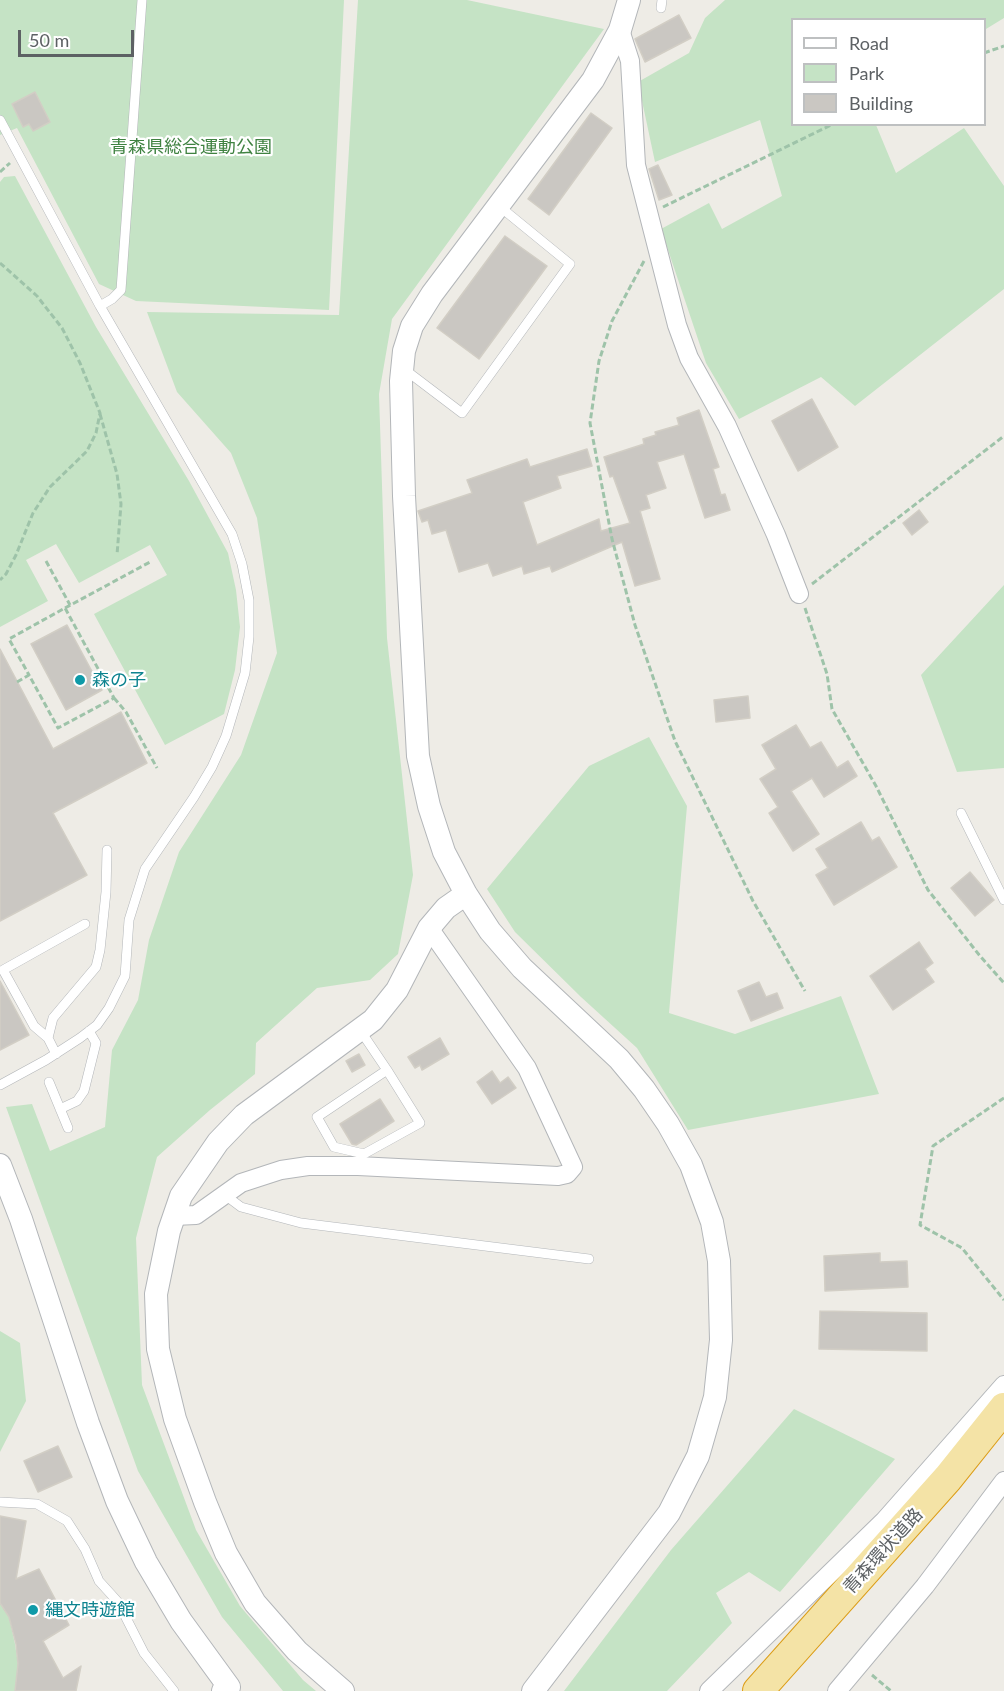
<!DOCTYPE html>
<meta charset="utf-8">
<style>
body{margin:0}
#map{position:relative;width:1004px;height:1691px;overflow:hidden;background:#eeece6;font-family:Lato,sans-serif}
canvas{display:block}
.legend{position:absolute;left:791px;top:18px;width:195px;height:108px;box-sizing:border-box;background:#fff;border:2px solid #bec0c1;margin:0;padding:8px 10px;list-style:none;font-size:18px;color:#5d6164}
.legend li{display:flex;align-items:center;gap:12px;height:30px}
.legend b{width:30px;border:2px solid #bec0c1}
.scale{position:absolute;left:18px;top:30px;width:116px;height:27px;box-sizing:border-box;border:3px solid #5d6164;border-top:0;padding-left:8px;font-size:18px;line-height:21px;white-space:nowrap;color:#5d6164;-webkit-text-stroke:4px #fff;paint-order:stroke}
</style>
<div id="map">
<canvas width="1004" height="1691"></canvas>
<ul class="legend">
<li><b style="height:8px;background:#fff"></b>Road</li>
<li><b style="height:16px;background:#c5e3c5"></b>Park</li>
<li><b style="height:16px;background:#cac7c2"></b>Building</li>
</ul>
<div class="scale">50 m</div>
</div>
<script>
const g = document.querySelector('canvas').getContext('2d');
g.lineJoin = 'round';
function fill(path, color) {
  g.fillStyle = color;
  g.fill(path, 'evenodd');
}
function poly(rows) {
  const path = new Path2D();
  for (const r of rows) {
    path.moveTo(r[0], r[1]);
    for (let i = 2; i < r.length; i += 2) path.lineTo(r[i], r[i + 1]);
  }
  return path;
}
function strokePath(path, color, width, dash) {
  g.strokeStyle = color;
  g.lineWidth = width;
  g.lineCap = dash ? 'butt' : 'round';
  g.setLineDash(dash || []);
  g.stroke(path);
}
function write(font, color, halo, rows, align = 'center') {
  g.font = font + ' Lato,"Noto Sans JP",sans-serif';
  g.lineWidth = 4.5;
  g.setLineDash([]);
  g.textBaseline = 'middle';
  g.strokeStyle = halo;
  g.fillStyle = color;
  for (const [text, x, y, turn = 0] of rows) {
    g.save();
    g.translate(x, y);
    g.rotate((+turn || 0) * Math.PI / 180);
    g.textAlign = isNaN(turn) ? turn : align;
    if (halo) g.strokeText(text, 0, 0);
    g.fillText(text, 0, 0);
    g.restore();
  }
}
const green = poly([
 [0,0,344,0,329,310,136,301,99,284,17,128,0,135],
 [358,0,467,0,604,29,392,319,379,394,387,638,413,875,398,954,370,980,317,988,256,1043,255,1074,210,1110,157,1157,136,1238,142,1385,196,1530,240,1606,303,1680,316,1691,283,1691,222,1617,138,1471,6,1107,32,1104,50,1151,105,1127,112,1050,138,1000,149,940,179,852,241,755,277,653,257,518,231,453,177,392,147,312,339,315],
 [725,0,1004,0,1004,18,986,29,984,20,792,20,792,124,876,125,896,173,964,128,1004,186,1004,289,855,406,821,377,739,419,706,363,661,229,709,203,722,229,782,196,760,120,655,162,638,82,689,53,705,18],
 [15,176,96,327,189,481,228,553,236,590,240,627,235,670,224,714,165,745,94,614,167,575,150,545,79,583,56,544,26,560,48,601,0,627,0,182,4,177],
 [1004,585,1004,768,957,772,921,675],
 [649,737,687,806,669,1013,735,1034,841,996,879,1094,688,1130,637,1048,581,997,515,932,487,889,589,766],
 [0,1331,20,1343,26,1401,0,1452],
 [794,1409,895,1459,780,1592,749,1572,716,1593,732,1623,667,1691,564,1691,671,1550],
 [0,1603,9,1617,15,1644,18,1664,15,1691,0,1691]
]);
const building = poly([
 [679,15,691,38,645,62,635,39,679,15],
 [35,92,50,122,33,131,29,124,23,127,12,104,35,92],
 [591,113,612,128,549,215,528,199,591,113],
 [658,165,672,195,659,200,649,169,658,165],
 [505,236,547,266,479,359,437,328,505,236],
 [812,399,838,447,798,471,772,421,812,399],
 [699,410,719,467,713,469,721,495,725,494,730,510,705,518,684,454,657,462,666,488,646,495,650,508,640,511,660,579,635,586,622,542,552,572,550,566,524,574,522,566,493,576,488,563,459,572,446,530,432,534,428,520,422,522,418,511,472,493,467,480,527,459,530,467,587,449,592,466,557,476,561,488,523,502,537,545,599,519,601,531,630,523,613,476,610,477,604,457,644,444,643,439,656,435,655,432,679,425,677,418,699,410],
 [919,510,928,522,912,535,903,523,919,510],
 [67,625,102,690,66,710,31,644,67,625],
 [0,649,53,749,121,712,147,763,53,813,87,875,0,921,0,649],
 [748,696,750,718,716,722,714,700,748,696],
 [796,725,810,748,821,742,837,768,848,761,857,776,824,797,812,778,791,791,819,834,793,851,769,813,778,807,760,779,776,769,762,745,796,725],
 [861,822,872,841,879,837,897,867,834,905,816,875,828,868,816,849,861,822],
 [970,872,994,900,975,916,951,888,970,872],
 [919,942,933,963,925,969,934,982,893,1010,870,976,919,942],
 [0,981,29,1035,0,1050,0,981],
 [759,982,766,997,777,993,783,1008,751,1021,738,991,759,982],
 [440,1038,449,1054,422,1070,420,1065,415,1068,408,1057,440,1038],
 [359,1054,365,1065,352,1072,346,1061,359,1054],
 [492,1071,500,1083,508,1077,516,1088,492,1104,477,1082,492,1071],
 [380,1099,394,1121,356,1145,352,1144,340,1124,380,1099],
 [880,1253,880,1262,907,1261,908,1287,825,1291,824,1256,880,1253],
 [820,1311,927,1313,927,1351,819,1349,820,1311],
 [58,1446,72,1477,38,1492,24,1461,58,1446],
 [0,1516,26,1521,16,1579,39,1569,69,1625,43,1641,63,1678,81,1666,76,1691,15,1691,18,1664,16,1644,9,1617,0,1603,0,1516]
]);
const path = poly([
 [984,53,1004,46],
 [0,172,10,163],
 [663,207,833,124],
 [644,261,612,321,599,361,590,423,612,539,635,625,675,741,753,901,805,991],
 [0,263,37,296,62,328,80,363,100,413,96,433,87,451,50,487,33,513,16,555,6,574,0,580],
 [100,414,117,474,121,504,117,555],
 [46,561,70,605],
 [812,584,1004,436],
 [65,608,150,562],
 [805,608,827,674,832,709,876,786,928,890,980,956,1004,983],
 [17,682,29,675,58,728,114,698,65,608,9,639,29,675],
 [114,698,126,712,157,768],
 [1004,1098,933,1146,920,1225,962,1248,1004,1300],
 [872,1675,891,1691]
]);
const service = poly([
 [661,8,662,0],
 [0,120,100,306,232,534,242,564,249,600,249,637,245,673,226,736,212,767,194,797,145,869,129,920,125,976,109,1008,97,1025,80,1038,46,1060,0,1085],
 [100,306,112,299,121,290,142,0],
 [404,369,462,413,570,264,499,206],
 [961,813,1004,900],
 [360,1030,387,1070,420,1123,364,1154,334,1147,317,1117,387,1070],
 [48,1038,34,1026,3,970,85,924],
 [56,1054,48,1038,53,1018,96,967,100,950,106,892,107,850],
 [49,1082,68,1128],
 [60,1109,77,1101,84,1091,96,1043,89,1031],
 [225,1195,241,1207,301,1223,589,1259],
 [0,1502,37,1504,67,1521,85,1549,99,1581,118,1602,144,1653,174,1691]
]);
const minor = poly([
 [620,30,630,61,636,165,677,325,689,358,727,426,776,535,799,594],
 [174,1216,196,1215,241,1183,281,1170,308,1166,358,1166,558,1176,567,1174,573,1167,527,1068,429,928],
 [709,1691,884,1521,1004,1385],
 [837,1691,925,1586,1004,1481]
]);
const tertiary = poly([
 [0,1165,21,1219,88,1423,117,1501,146,1562,181,1621,229,1687,223,1691],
 [343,1691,297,1651,255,1603,226,1553,205,1502,175,1419,158,1349,156,1294,169,1231,181,1196,218,1142,244,1115,373,1020,397,990,429,928,446,908,466,894],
 [533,1691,669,1513,698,1456,715,1397,721,1340,719,1261,712,1222,691,1165,668,1124,644,1089,619,1059,522,968,490,931,466,894,444,852,429,806,418,756,404,496,401,381,404,351,412,326,432,294,593,80,620,30,629,0]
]);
const trunk = poly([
 [758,1691,948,1478,1004,1408]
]);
const markers = [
 [80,680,6,"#0f9aa8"],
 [33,1610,6,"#0f9aa8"]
];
const parkNames = [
 ["青森県総合運動公園",191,147]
];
const cultureNames = [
 ["森の子",92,680],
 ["縄文時遊館",45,1610]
];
const streetNames = [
 ["青森環状道路",883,1551,-48]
];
fill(green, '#c5e3c5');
fill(building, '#cac7c2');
strokePath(building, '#d2cec5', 1.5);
strokePath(service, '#b3b6b9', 10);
strokePath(minor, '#b3b6b9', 20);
strokePath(tertiary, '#b3b6b9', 24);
strokePath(trunk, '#dc9d17', 32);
strokePath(path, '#9ec3a9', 3, [6, 3]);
strokePath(service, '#fff', 9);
strokePath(minor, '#fff', 18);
strokePath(tertiary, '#fff', 22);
strokePath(trunk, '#f4e3a6', 30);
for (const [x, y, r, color] of markers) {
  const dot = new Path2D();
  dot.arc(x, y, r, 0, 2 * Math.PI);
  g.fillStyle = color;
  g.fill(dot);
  strokePath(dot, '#fff', 2);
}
write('18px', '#3f8241', '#fff', parkNames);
write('18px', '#0d838f', '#fff', cultureNames, 'left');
write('18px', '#5d6164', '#fff', streetNames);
</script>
